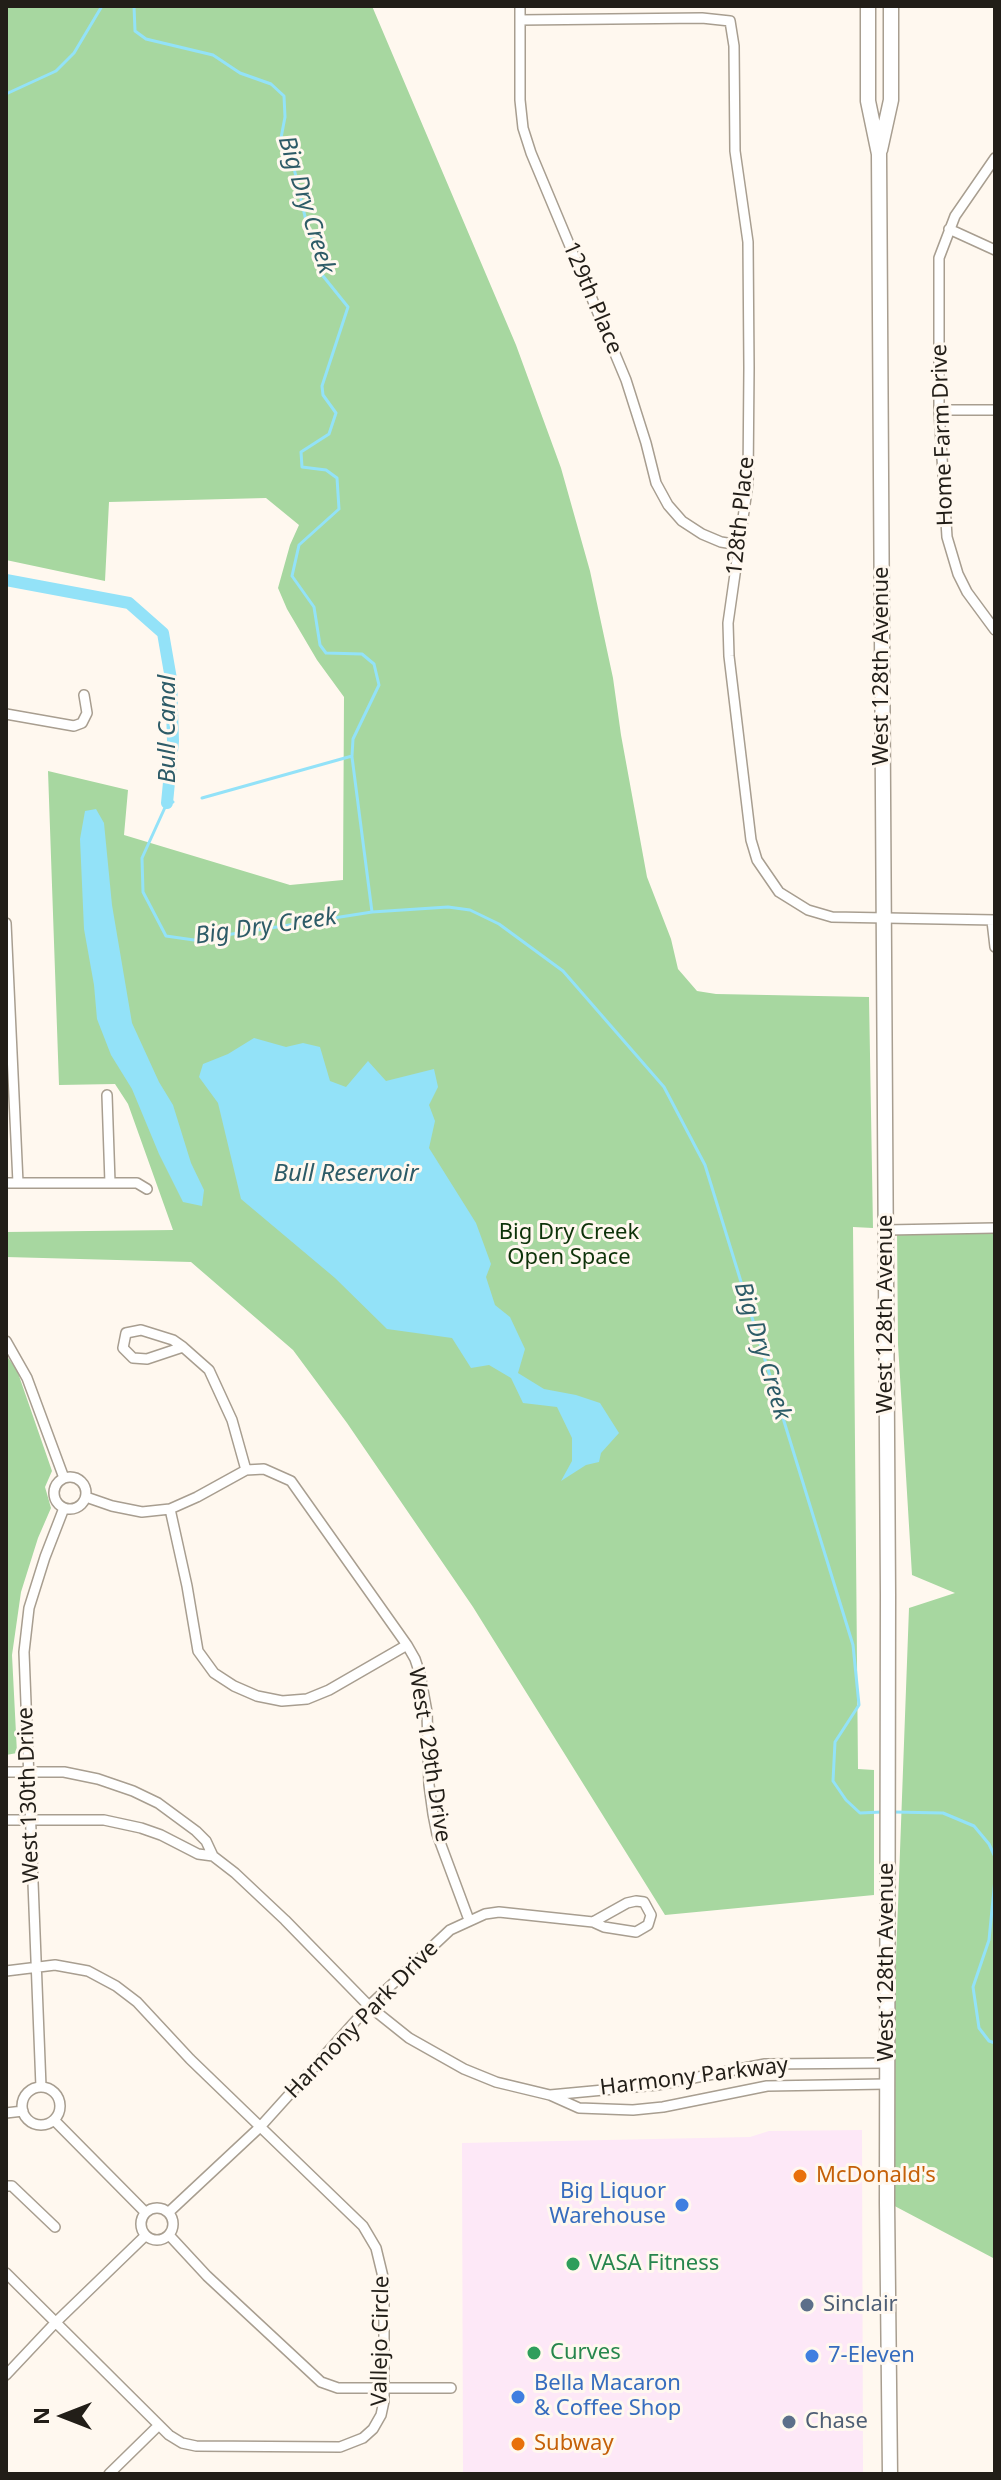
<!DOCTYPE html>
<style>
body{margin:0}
#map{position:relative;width:1001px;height:2480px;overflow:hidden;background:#fff8ef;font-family:"Noto Sans",sans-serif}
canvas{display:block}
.frame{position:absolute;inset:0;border:8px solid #221e18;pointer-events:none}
.north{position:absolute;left:24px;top:2376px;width:80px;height:80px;-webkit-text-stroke:6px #fff8ef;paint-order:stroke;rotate:270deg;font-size:22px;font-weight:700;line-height:32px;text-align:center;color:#221e18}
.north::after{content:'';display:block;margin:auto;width:28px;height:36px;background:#221e18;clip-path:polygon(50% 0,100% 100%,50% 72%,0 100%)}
</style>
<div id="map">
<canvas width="1001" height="2480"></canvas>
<div class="frame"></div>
<div class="north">N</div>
</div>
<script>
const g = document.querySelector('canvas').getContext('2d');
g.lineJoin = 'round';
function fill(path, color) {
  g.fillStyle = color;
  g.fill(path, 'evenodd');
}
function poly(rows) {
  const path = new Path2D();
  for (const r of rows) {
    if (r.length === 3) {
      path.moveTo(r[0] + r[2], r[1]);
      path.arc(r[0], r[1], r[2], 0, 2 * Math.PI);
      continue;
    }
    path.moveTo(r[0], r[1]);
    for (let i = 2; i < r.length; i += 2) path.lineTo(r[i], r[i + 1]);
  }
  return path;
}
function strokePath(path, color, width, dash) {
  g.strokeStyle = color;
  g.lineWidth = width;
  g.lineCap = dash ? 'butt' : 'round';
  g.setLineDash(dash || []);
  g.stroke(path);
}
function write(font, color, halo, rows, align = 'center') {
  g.font = font + ' "Noto Sans",sans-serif';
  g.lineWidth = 6;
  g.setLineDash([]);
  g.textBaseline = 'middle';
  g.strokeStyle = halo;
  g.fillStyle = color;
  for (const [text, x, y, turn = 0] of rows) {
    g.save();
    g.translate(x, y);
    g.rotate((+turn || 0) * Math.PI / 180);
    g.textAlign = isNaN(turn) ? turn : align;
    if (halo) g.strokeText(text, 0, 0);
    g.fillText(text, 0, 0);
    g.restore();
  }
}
const commercial = poly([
 [862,2130,863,2474,463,2474,462,2143,750,2137,769,2131]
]);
const green = poly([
 [6,6,372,6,516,345,561,468,590,571,613,678,621,735,647,877,671,939,678,969,697,991,716,994,869,997,873,1228,853,1227,858,1769,874,1770,874,1895,665,1915,473,1607,347,1423,293,1350,191,1262,6,1257,6,1232,173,1230,128,1104,115,1084,59,1085,48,771,128,790,124,835,290,885,343,880,344,697,317,660,287,609,278,588,290,545,299,525,266,498,109,502,105,581,6,560],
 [995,1228,995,2259,887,2202,909,1608,955,1593,912,1575,898,1344,897,1230],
 [6,1355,17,1370,52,1471,45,1487,51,1508,38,1538,21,1592,12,1655,17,1753,6,1755]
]);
const water = poly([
 [96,809,104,823,112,905,132,1023,159,1082,173,1105,191,1163,204,1190,202,1206,183,1202,159,1154,132,1089,111,1055,97,1019,94,985,84,929,80,839,85,811],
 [254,1038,286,1047,303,1043,320,1047,330,1081,346,1087,368,1061,386,1081,434,1069,438,1087,429,1105,435,1121,429,1148,476,1223,491,1264,486,1277,495,1305,510,1317,525,1349,518,1373,544,1389,576,1395,600,1403,619,1433,601,1453,599,1462,586,1465,561,1481,572,1461,572,1438,557,1407,523,1403,511,1378,489,1365,471,1368,452,1338,387,1329,335,1278,241,1199,218,1103,199,1077,203,1064,228,1054]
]);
const stream = poly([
 [134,6,135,31,146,39,213,55,240,73,271,84,284,96,285,117,281,138,291,155,306,221,323,276,348,307,322,386,323,395,336,413,329,434,301,452,302,467,326,470,337,478,339,509,299,545,292,576,314,607,320,645,326,653,362,654,374,664,379,685,353,739,352,756,202,798],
 [6,94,56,71,74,53,102,6],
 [352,757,372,912],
 [173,802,167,803,142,858,143,892,166,936,194,940,372,912,448,907,470,910,499,924,563,971,664,1087,705,1165,853,1645,859,1705,835,1742,833,1781,846,1800,860,1813,882,1812],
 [894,1812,943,1813,974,1826,989,1844,995,1857],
 [995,1879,989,1940,973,1987,979,2028,989,2041,995,2043]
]);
const canal = poly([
 [6,580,129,603,163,633,171,679,173,741,167,803]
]);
const street = poly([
 [520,6,520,100,523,128,531,153,626,380,646,443,656,483,668,505,682,521,702,534,721,542,739,545],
 [520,20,702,18,730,21,734,46,735,151,748,242,749,368,748,483,728,623,729,656,751,840,757,860,779,892,808,910,832,917,995,920],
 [995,158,955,216,939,258,939,410,947,537,958,574,967,592,995,630],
 [949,229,995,250],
 [939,410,995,410],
 [6,714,74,726,82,723,87,713,84,695],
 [992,921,995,947],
 [6,923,18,1183],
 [107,1095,110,1183],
 [6,1183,137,1183,147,1189],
 [886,1230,995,1228],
 [6,1341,27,1378,64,1478],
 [183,1347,147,1359,133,1358,123,1348,126,1333,141,1330,173,1340,183,1347,209,1370,232,1420,246,1470],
 [70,1493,16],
 [86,1497,112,1506,142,1512,170,1509,197,1497,246,1470,264,1469,291,1481,407,1645,415,1659,420,1674,427,1712,429,1785,433,1814,437,1834,469,1920],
 [170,1509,187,1586,198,1651,214,1673,234,1686,257,1696,282,1701,307,1699,329,1690,407,1645],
 [6,1772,64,1772,98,1779,133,1791,158,1803,196,1831,206,1841,213,1856],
 [6,1820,104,1820,141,1828,161,1835,198,1854,213,1856,235,1873,285,1920,369,2006,409,2038,464,2069,496,2082,550,2095,579,2108,633,2110,663,2107,767,2086,887,2084],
 [6,1971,55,1965,88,1971,116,1986,137,2002,190,2059,363,2226,376,2248,384,2281,384,2401,381,2415,373,2429,363,2438,340,2447,196,2446,182,2443,169,2435,6,2273],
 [41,2087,24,1652,29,1608,45,1557,64,1508],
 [41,2106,19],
 [550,2095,657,2085,765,2064,887,2063],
 [6,2113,23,2111],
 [54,2120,145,2212],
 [6,2186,12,2186,55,2227],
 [157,2224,16],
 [169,2212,260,2127,369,2006,450,1930,485,1914,499,1912,593,1922,604,1927,636,1932,648,1925,651,1915,644,1902,636,1901,627,1903,593,1922],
 [169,2235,207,2276,321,2382,338,2388,451,2388],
 [6,2375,55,2323,145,2236],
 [109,2474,159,2425]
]);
const secondary = poly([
 [868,6,868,101,879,154,888,1594,887,2202,890,2474],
 [880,150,891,100,891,6]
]);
const markers = [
 [800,2176,8,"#e8710a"],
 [682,2205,8,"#3f7fe0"],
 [573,2264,8,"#2e9e5b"],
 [807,2305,8,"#5c6f8a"],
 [534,2353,8,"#2e9e5b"],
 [812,2356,8,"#3f7fe0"],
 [518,2397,8,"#3f7fe0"],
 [789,2422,8,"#5c6f8a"],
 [518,2444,8,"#e8710a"]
];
const streetNames = [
 ["129th Place",592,298,67],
 ["Home Farm Drive",943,435,-92],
 ["128th Place",741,516,-84],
 ["West 128th Avenue",882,666,-90],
 ["West 128th Avenue",886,1314,-90],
 ["West 129th Drive",429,1755,81],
 ["West 130th Drive",29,1795,-92],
 ["West 128th Avenue",887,1962,-90],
 ["Harmony Park Drive",362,2020,-46],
 ["Harmony Parkway",694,2077,-7],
 ["Vallejo Circle",381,2341,-89]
];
const parkNames = [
 ["Big Dry Creek",569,1233],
 ["Open Space",569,1258]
];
const foodNames = [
 ["McDonald's",816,2176],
 ["Subway",534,2444]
];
const shopNames = [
 ["Big Liquor",666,2192,"right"],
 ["Warehouse",666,2217,"right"],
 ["7-Eleven",828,2356],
 ["Bella Macaron",534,2384],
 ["& Coffee Shop",534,2409]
];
const leisureNames = [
 ["VASA Fitness",589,2264],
 ["Curves",550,2353]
];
const serviceNames = [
 ["Sinclair",823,2305],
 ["Chase",805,2422]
];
const waterNames = [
 ["Big Dry Creek",306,205,73],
 ["Bull Canal",168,729,-90],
 ["Big Dry Creek",266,927,-8],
 ["Bull Reservoir",346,1174],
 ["Big Dry Creek",762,1351,73]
];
fill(commercial, '#fde8f7');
fill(green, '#a7d7a0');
fill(water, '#93e2f8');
strokePath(stream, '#93e2f8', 3);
strokePath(canal, '#93e2f8', 12);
strokePath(street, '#a89e90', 12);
strokePath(secondary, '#a89e90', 17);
strokePath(street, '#fff', 9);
strokePath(secondary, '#fff', 14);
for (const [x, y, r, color] of markers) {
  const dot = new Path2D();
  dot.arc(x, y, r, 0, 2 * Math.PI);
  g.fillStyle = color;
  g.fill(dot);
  strokePath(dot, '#fff8ef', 3);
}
write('22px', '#221e18', '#fff8ef', streetNames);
write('22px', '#0d3309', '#fff8ef', parkNames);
write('22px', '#c56008', '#fff8ef', foodNames, 'left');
write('22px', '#366cbe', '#fff8ef', shopNames, 'left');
write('22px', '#27864d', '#fff8ef', leisureNames, 'left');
write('22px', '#4e5e75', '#fff8ef', serviceNames, 'left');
write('italic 24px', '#2d5b67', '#fff8ef', waterNames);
</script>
